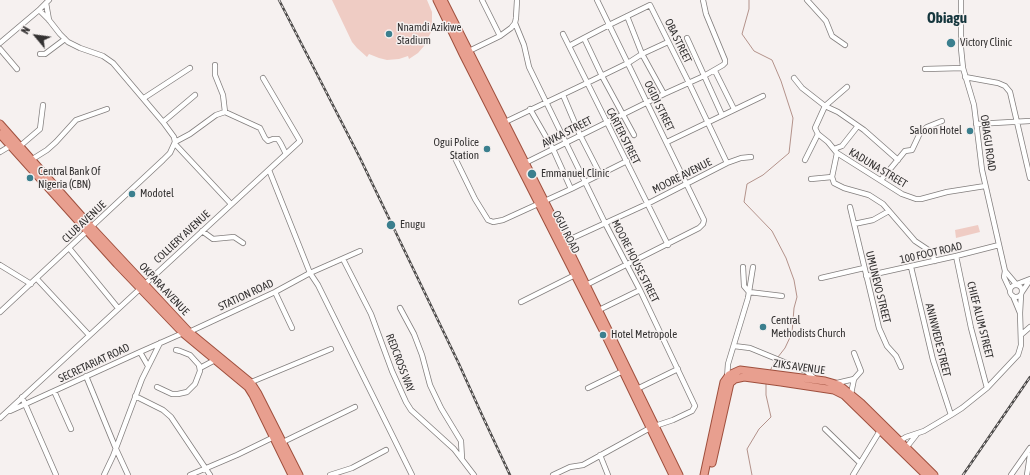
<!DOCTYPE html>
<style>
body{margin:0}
#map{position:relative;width:1030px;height:475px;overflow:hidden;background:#f6f1f0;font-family:"Asap Condensed",sans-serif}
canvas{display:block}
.north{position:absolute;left:16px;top:16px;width:40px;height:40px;-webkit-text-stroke:3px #f6f1f0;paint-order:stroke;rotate:299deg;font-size:11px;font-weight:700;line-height:16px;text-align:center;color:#333131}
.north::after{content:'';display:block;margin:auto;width:14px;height:18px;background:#333131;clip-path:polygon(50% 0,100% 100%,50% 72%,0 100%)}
</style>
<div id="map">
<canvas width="1030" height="475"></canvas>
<div class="north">N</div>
</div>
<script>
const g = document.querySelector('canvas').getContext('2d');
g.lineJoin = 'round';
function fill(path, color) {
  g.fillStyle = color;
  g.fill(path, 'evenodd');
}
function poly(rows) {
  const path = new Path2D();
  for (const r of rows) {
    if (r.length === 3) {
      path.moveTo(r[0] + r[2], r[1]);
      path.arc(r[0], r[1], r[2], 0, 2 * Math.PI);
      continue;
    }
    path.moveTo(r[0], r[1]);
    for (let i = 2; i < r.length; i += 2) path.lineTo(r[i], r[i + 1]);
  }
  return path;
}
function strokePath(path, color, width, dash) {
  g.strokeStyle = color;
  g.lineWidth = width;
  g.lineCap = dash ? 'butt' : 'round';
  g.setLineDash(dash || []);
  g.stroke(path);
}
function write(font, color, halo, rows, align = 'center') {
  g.font = font + ' "Asap Condensed",sans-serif';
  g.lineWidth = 3;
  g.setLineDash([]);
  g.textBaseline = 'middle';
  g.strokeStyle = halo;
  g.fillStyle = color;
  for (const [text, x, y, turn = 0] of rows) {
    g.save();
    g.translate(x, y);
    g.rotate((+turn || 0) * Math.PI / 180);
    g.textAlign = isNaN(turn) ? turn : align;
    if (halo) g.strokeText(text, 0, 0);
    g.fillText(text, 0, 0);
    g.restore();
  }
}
const green = poly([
 [332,0,427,0,432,12,432,30,424,46,418,53,409,59,408,56,399,59,387,60,379,58,369,54,367,57,357,48,352,42],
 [978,225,980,232,956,238,955,230]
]);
const stream = poly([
 [749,0,749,9,742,34,754,51,772,60,781,81,793,118,789,153,763,175,747,184,744,202,772,231,786,258,794,280,797,297,794,308,792,333,785,348,778,357],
 [770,371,775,361],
 [752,475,747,449,759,429,771,417,766,395,766,383]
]);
const minor = poly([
 [482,0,500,36],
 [807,0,826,21,832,36,845,45],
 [961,0,961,48,963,68,974,105,982,170,1005,271,1016,284],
 [46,3,49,20],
 [39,10,49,20,60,34,68,42,80,48,103,56,113,63,163,122,174,137,175,142],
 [627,16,642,54,664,94],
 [515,23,524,45,529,67,606,225,640,290,695,406,692,411,673,420,655,426],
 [563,34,668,245],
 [687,38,722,115],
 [0,43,39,10,49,0],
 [569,46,584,38],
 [0,49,17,69],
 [467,52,500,36,511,28,515,23,516,18,517,0],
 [40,54,45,54,65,39],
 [215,65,215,75,223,95,225,112],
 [925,69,963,68],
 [715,71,734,109],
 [965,77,998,83,1005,86,1010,92,1030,178],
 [794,78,802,88,825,106,815,128,818,134,828,142,837,153,902,194,916,199,921,199,947,192,985,186],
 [847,87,825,106,838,112,864,130,898,160],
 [563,95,580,135,600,174],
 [144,98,190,68],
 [530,109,553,149,571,189],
 [163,122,195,95],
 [503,123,587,83,628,63,642,54,668,42],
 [976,124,1030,121],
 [175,142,190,134,216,115,225,112,260,128,265,138,268,141,273,139,278,139,281,144,286,154],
 [667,142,763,96],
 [175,144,231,204],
 [19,147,40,129,43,105],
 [834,149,842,146,857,127],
 [0,152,10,146],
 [837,153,832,177,834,183,844,188,869,195,883,204,915,241,930,251,935,261],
 [453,154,475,199,488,220,493,222,503,220,571,189,627,161],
 [31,160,47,150,56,142,76,120,107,109],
 [805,160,818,134],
 [525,163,664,94,704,76,723,65,725,63,725,60,706,14,703,0],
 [727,163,741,158,751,157],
 [269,170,310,273,318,285,412,475],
 [811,179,832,177],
 [881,180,905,151,912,150,920,133,927,127,942,121],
 [850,207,879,328,887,346,896,356,901,367],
 [854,224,873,220,889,211],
 [202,231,213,239,234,237,243,243],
 [564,242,647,204,727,163,689,83,650,5,609,25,584,38,602,76,634,135],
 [69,248,118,308],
 [956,256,971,328,987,388],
 [343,259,371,314,392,371,406,402,411,410,454,449,474,475],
 [0,265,31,284],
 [743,267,744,286,749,292,782,296],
 [911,267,933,360,951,415],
 [1005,271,1004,277,1010,290],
 [866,276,956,256,999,245],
 [821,278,864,268],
 [37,279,89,335],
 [1017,284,1030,279],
 [1016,291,6],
 [586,285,699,228,703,224,704,220,597,0],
 [275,292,292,328],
 [1022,292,1030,280],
 [1013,296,1020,313],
 [521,302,575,275],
 [400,308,414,334,422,355,430,385,441,408,461,441,462,459],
 [599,310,640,290],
 [0,312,163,160,170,153,175,142],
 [1022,334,1030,327],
 [734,346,750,348,806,371,815,379],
 [140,352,148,366],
 [200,368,215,360],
 [86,376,116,449,128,475],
 [727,378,728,364,748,298,753,267],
 [249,383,331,349],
 [837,383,854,379],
 [157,387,172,394,178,394,187,392,195,384,200,371,199,365,190,355,180,351,176,350],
 [588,388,623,371],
 [637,389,678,369],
 [54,391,71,429],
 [851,394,854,379,861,371,854,353],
 [135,396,163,410,171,417,210,475],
 [22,397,56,475],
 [10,411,140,352,183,333,189,332,275,292,310,273,360,251],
 [0,418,300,141,263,78],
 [825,429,860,463],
 [283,442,355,407],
 [898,442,906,437,924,431,951,415,962,408,987,388,1018,355,1021,345,1020,313,1021,295],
 [906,448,917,434],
 [600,455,608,475],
 [104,475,113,456,142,379,160,343],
 [190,475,237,455,276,436],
 [330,475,352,468,386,450],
 [553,475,570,467,583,465,650,428],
 [853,475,881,429],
 [1011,475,1030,448],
 [1027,475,1030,455]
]);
const primary = poly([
 [437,0,463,54,604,332,673,475],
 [443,0,565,242,679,475],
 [0,124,92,228,189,332,251,383,258,394,299,475],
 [0,134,117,264,183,333,248,387,253,395,292,475],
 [781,382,834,390,844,395,926,475],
 [712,463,730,383,735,379,744,377,781,382],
 [704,475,724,382,729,375,740,370,825,381,839,385,861,403,934,475]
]);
const rail = poly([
 [279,0,360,158,459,364,482,415,510,475],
 [963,475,1030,377]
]);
const markers = [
 [389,34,4,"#3b7f8e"],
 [951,43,5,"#3b7f8e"],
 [970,131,4,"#3b7f8e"],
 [487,149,4,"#3b7f8e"],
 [532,174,5,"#3b7f8e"],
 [30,178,4,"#3b7f8e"],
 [132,194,4,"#3b7f8e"],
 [391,225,5,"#3b7f8e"],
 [763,327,4,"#3b7f8e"],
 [603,335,4,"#3b7f8e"]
];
const poiNames = [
 ["Nnamdi Azikiwe",397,28],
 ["Stadium",397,41],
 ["Victory Clinic",960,43],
 ["Saloon Hotel",962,131,"right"],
 ["Ogui Police",479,143,"right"],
 ["Station",479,156,"right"],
 ["Central Bank Of",38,172],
 ["Nigeria (CBN)",38,185],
 ["Emmanuel Clinic",541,174],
 ["Modotel",140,194],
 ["Enugu",400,225],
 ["Central",771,321],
 ["Methodists Church",771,334],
 ["Hotel Metropole",611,335]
];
const streetNames = [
 ["OBA STREET",678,41,64],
 ["OGIDI STREET",659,106,64],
 ["AWKA STREET",567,132,-27],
 ["CARTER STREET",623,136,63],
 ["OBIAGU ROAD",988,143,82],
 ["KADUNA STREET",878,168,31],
 ["MOORE AVENUE",682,176,-27],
 ["CLUB AVENUE",84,222,-43],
 ["OGUI ROAD",566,232,63],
 ["COLLIERY AVENUE",182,237,-43],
 ["100 FOOT ROAD",931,253,-13],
 ["MOORE HOUSE STREET",635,261,63],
 ["UMUNEVO STREET",878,287,76],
 ["OKPARA AVENUE",164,289,47],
 ["STATION ROAD",246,295,-25],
 ["CHIEF ALUM STREET",980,320,76],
 ["ANINWEDE STREET",938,340,76],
 ["SECRETARIAT ROAD",94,363,-25],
 ["REDCROSS WAY",400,363,69],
 ["ZIKS AVENUE",799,367,8]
];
const districtNames = [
 ["Obiagu",947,18]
];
fill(green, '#efccc4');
strokePath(stream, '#b3928a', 1);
strokePath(minor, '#827e7d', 6);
strokePath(primary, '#9f4f3d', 9);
strokePath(minor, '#fff', 4.5);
strokePath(primary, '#e89f8f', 7);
strokePath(rail, '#4c4a49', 2.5);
strokePath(rail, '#f6f1f0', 1, [3]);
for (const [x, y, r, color] of markers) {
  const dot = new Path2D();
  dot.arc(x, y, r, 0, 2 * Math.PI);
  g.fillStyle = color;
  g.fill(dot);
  strokePath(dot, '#f6f1f0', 1.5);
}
write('11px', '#333131', '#f6f1f0', poiNames, 'left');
write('11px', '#333131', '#f6f1f0', streetNames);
write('bold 15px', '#15363d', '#f6f1f0', districtNames);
</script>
